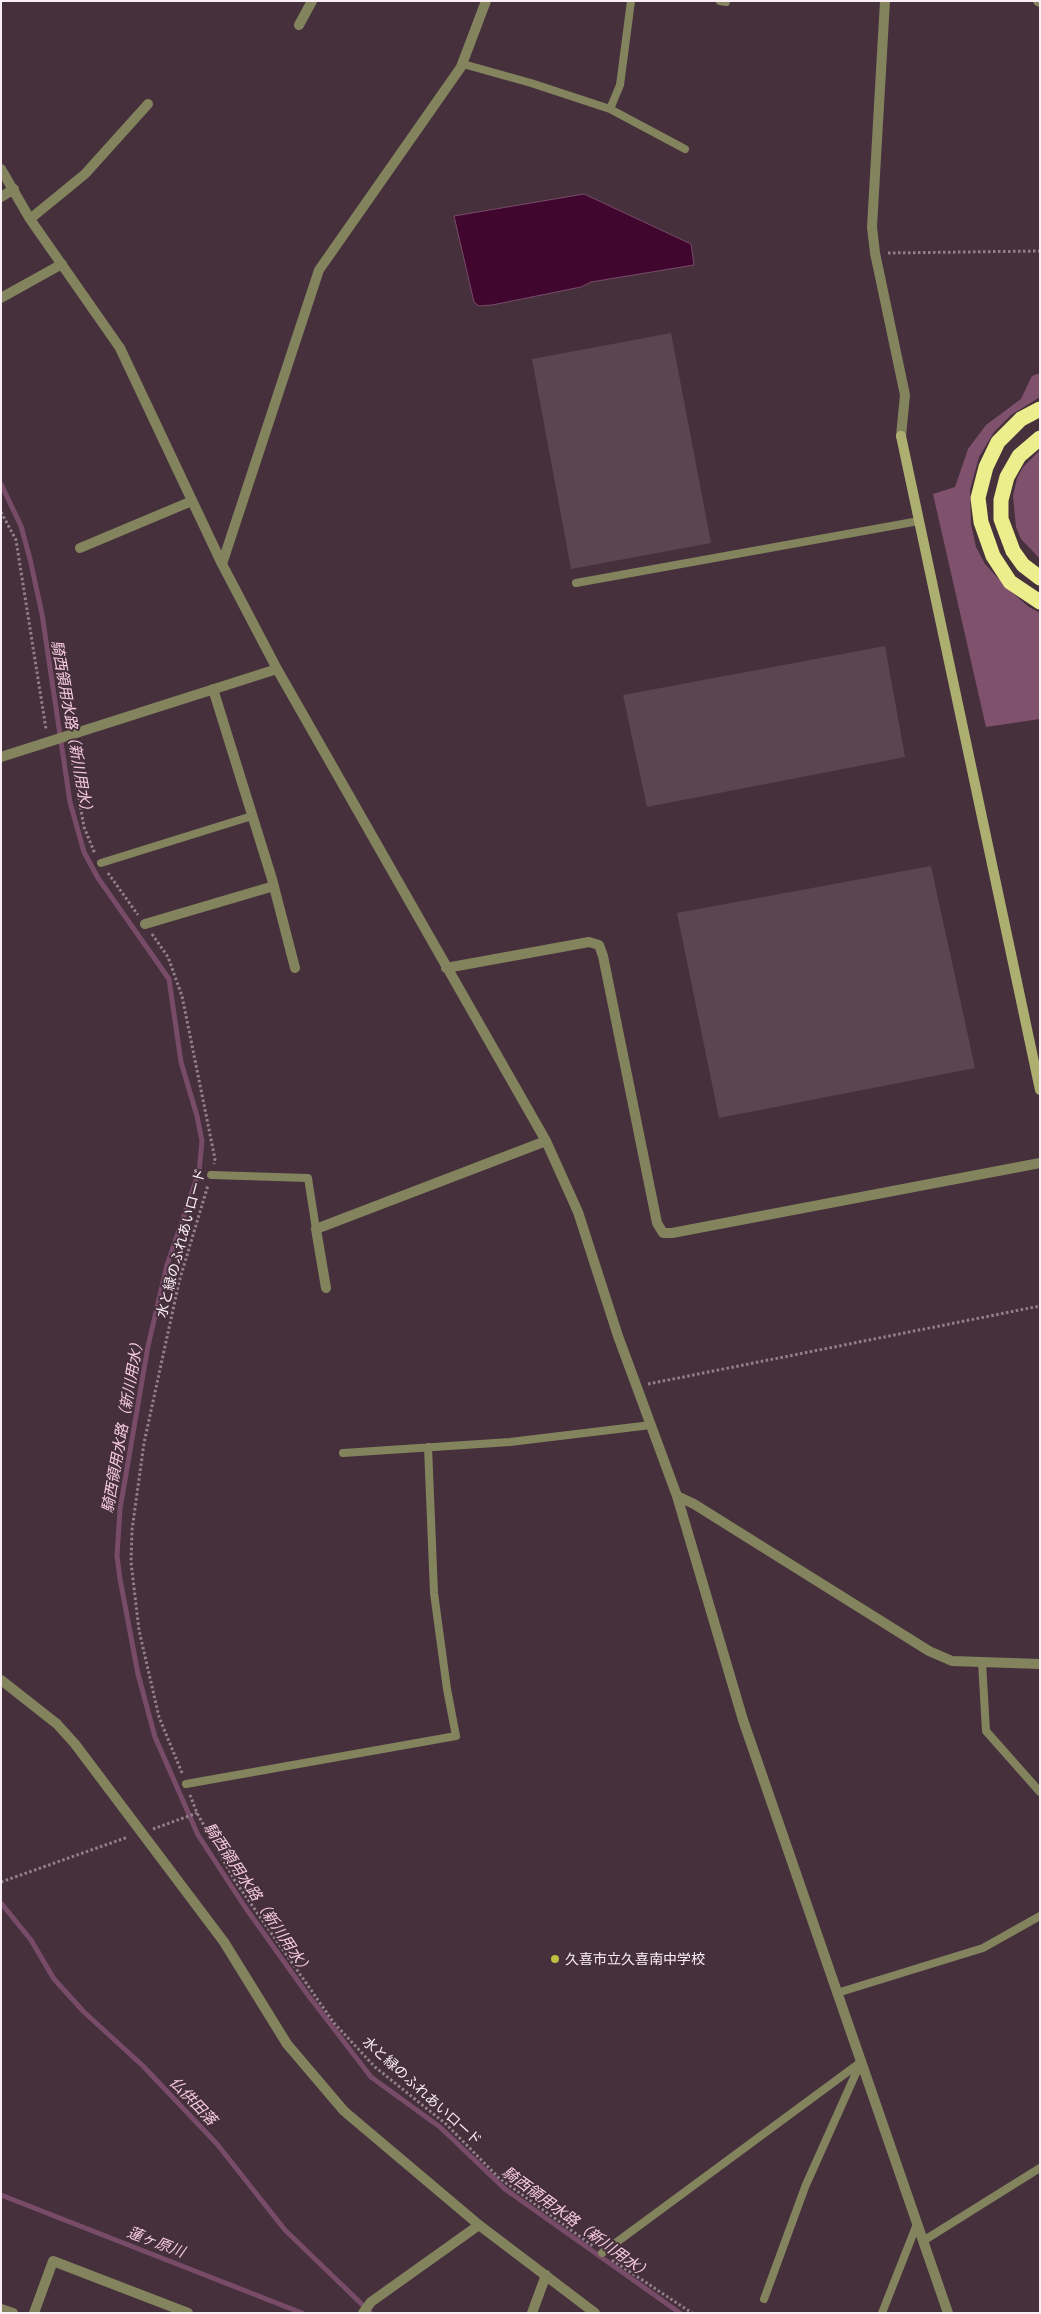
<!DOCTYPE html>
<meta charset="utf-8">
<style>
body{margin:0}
#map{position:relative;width:1041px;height:2314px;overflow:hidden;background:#45303c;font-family:"Exo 2",sans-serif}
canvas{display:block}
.frame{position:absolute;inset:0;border:2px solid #fbedf4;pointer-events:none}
</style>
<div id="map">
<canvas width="1041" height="2314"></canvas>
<div class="frame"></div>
</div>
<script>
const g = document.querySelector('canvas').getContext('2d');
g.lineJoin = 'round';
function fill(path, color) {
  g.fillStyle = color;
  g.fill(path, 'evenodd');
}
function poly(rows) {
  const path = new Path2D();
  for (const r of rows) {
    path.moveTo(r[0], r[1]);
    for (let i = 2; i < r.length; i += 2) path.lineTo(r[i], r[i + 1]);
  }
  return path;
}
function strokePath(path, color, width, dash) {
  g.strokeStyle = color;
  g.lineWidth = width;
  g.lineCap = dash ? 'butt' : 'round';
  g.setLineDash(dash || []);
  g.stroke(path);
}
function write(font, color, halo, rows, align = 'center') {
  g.font = font + ' "Exo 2","Noto Sans JP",sans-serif';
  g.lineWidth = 4;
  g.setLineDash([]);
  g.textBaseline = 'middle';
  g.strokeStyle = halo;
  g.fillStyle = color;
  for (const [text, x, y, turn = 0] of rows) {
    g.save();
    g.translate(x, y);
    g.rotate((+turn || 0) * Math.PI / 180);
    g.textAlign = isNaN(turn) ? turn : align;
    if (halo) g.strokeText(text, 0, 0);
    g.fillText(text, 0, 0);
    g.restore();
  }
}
const green = poly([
 [1040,373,1040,397,1011,415,994,432,979,457,970,490,971,524,976,547,985,564,1007,588,1029,607,1040,613,1040,719,986,727,933,494,955,487,968,449,986,425,1021,399,1032,376],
 [1040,450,1040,559,1021,539,1016,527,1013,496,1017,478,1023,467]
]);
const water = poly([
 [584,194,691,244,694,265,591,282,581,287,492,305,479,306,474,302,454,216,584,194]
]);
const stream = poly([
 [1,484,21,526,30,559,42,614,70,802,84,852,98,878,169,979,181,1062,197,1116,202,1141,199,1172,167,1265,148,1346,120,1509,117,1556,120,1579,138,1674,155,1737,198,1835,245,1907,305,1991,371,2077,440,2127,505,2189,680,2313],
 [1,1903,31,1940,54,1979,84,2012,143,2066,217,2144,285,2230,371,2313],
 [1,2195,302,2313]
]);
const building = poly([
 [671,333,711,543,571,569,532,359],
 [885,646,905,757,647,807,623,695],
 [931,866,975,1068,719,1118,677,913]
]);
const path = poly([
 [888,253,1040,251],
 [1,512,16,540,46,729],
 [70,748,84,827,95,854],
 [108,873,138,915],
 [152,934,168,957,182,996,215,1159,214,1164],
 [648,1384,1040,1306],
 [182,1773,159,1717,139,1630,131,1562,132,1530,144,1443,179,1282,208,1185],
 [190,1795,197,1813,235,1881,334,2023,375,2067,446,2124,499,2178,593,2246],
 [153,1829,197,1813],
 [1,1882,128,1837],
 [612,2260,692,2313]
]);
const lane = poly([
 [720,1,726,2],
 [463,64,531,83,610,109,685,149],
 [610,109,620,85,631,1],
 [576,583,919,521],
 [101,863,252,816],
 [211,1175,308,1178,316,1229],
 [343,1453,510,1442,651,1425],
 [982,1662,986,1731,1040,1792],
 [186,1784,456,1736,447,1689,434,1593,428,1447],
 [837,1993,983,1948,1040,1916],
 [923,2241,1040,2168],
 [602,2253,861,2062],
 [764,2299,805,2187,860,2064],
 [882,2313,917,2224]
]);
const street = poly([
 [885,1,872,227,875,253,905,395,901,436],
 [1038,1,1040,2],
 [299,25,312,1],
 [1,169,30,219,120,348,222,564,277,669,546,1141,578,1212,618,1336,677,1496,743,1720,948,2313],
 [1,197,14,189],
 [30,219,85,174,148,104],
 [1,298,62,264],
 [80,548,192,501],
 [222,564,319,270,461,67,486,1],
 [213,689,272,879,295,968],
 [1,757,277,669],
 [145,924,274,886],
 [446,968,589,942,599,945,603,956,657,1223,663,1233,672,1233,1040,1163],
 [326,1288,316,1229,546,1141],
 [677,1496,694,1504,929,1651,952,1661,1040,1664],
 [1,1680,57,1724,75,1744,224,1942,287,2044,344,2111,479,2225,595,2313],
 [1,2309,13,2313],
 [34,2313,53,2261,188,2313],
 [363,2313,371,2302,479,2225],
 [532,2313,546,2275]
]);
const secondary = poly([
 [901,436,1040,1090]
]);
const highway = poly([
 [1040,409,1021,419,998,442,986,467,978,498,981,522,993,556,1010,582,1040,602],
 [1040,438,1019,456,1007,477,1001,500,1001,519,1013,551,1023,565,1040,578]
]);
const markers = [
 [555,1959,5,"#bebf42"]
];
const streetNames = [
 ["水と緑のふれあいロード",181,1243,-75],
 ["水と緑のふれあいロード",422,2091,42]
];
const poiNames = [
 ["久喜市立久喜南中学校",565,1959]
];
const waterNames = [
 ["騎西領用水路（新川用水）",72,729,80],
 ["騎西領用水路（新川用水）",123,1424,-80],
 ["騎西領用水路（新川用水）",258,1899,56],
 ["仏供田落",193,2101,46],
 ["騎西領用水路（新川用水）",577,2223,36],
 ["蓮ヶ原川",156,2242,21]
];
fill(green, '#80516c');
fill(water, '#40062d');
strokePath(water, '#784b69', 1);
strokePath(stream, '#784b69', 5);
fill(building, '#5b4551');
strokePath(path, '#92808a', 3, [2.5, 2.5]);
strokePath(lane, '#83845e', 8);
strokePath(street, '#83845e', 10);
strokePath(secondary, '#adaf71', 10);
strokePath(highway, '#eced8c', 15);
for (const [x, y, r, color] of markers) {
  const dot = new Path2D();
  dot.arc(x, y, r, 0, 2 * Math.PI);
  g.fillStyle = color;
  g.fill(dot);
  strokePath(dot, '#45303c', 2);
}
write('14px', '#fbedf4', '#45303c', streetNames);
write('14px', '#fbedf4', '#45303c', poiNames, 'left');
write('italic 15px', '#f8cbe3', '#45303c', waterNames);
</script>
